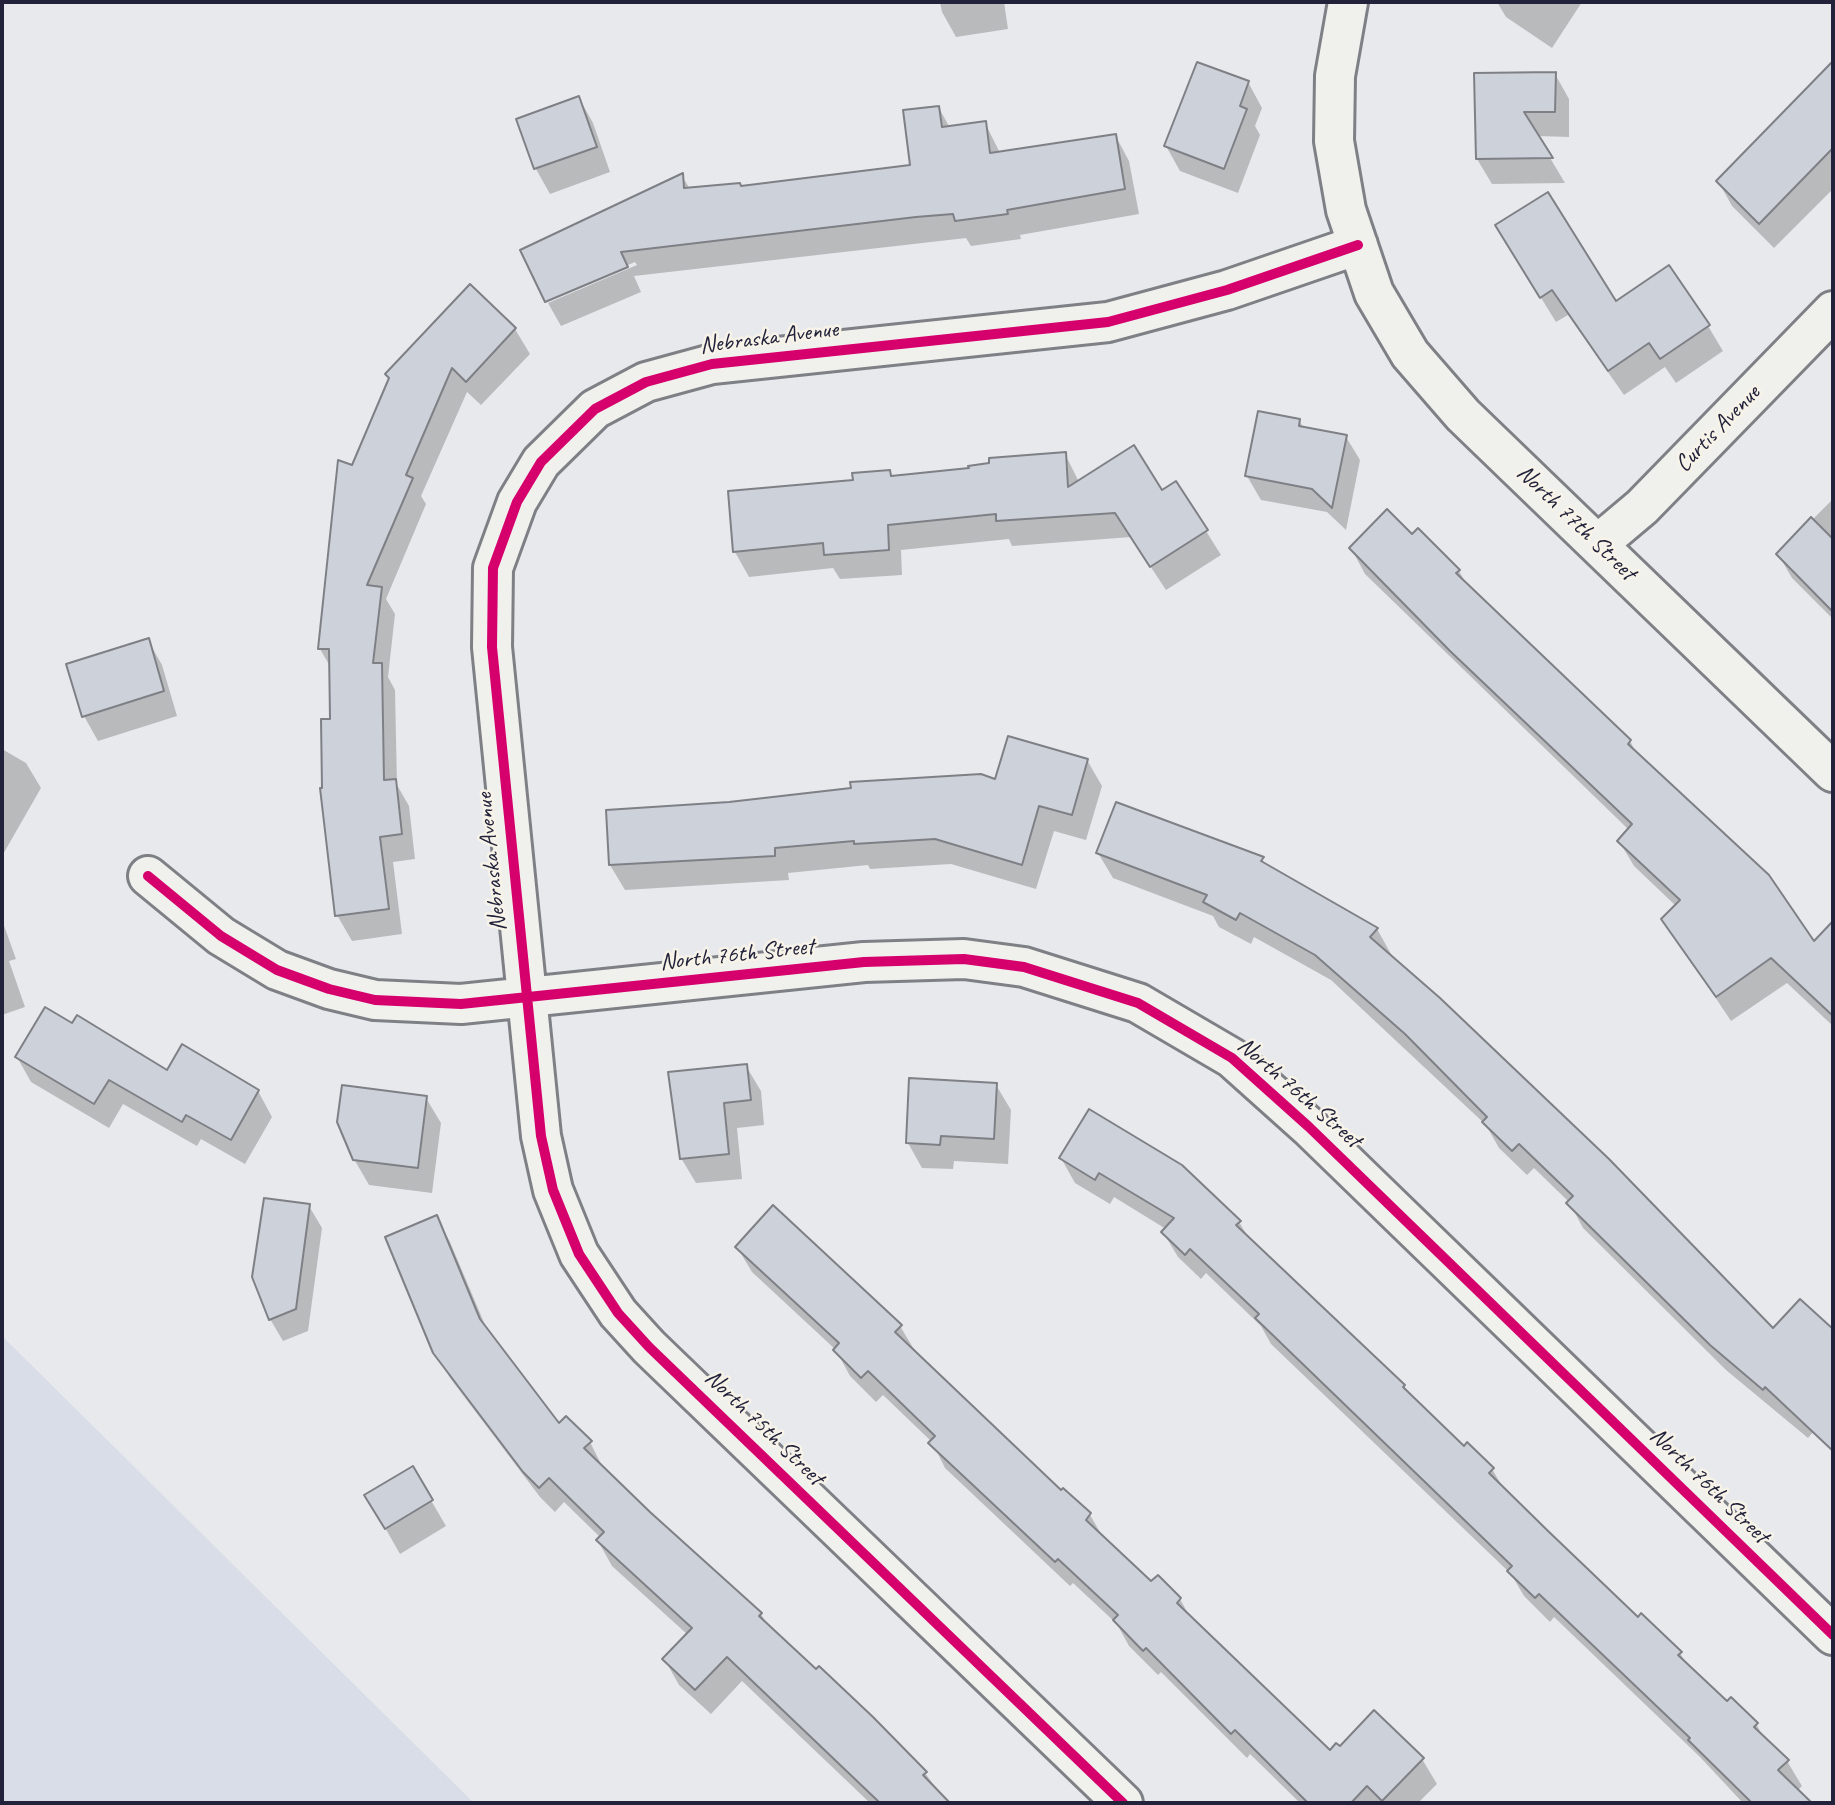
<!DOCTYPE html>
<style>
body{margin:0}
#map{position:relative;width:1835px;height:1805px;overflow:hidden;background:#e7e9ec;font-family:Caveat,sans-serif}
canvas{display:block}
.frame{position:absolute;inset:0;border:4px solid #22223b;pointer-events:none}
</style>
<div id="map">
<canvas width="1835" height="1805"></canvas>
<div class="frame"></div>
</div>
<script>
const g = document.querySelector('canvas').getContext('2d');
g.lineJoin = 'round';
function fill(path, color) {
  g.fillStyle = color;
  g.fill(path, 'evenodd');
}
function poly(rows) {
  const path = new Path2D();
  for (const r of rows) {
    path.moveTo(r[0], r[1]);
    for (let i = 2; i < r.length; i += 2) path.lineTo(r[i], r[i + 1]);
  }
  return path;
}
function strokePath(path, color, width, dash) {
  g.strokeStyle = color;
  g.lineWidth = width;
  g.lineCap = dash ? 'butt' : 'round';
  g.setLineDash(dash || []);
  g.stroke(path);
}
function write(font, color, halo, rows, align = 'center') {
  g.font = font + ' Caveat,sans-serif';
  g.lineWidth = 5;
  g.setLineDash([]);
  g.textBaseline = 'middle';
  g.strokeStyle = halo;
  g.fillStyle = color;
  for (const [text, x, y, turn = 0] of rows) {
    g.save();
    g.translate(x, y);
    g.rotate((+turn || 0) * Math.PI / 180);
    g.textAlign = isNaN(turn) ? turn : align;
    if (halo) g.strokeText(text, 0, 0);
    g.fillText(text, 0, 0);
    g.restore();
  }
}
const built = poly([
 [2,1336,474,1803,2,1803]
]);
const shadow = poly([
 [940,2,1004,2,1008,29,956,37,942,12],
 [1497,2,1582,2,1552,48,1506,17],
 [1833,61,1833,189,1774,248,1732,206,1718,181],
 [1555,74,1569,99,1569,137,1537,136,1565,183,1492,184,1477,159],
 [1248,82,1262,108,1255,126,1260,135,1238,193,1180,171,1166,146],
 [579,98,593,123,610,172,550,194,536,169,519,120],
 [939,108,950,128,985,123,1000,153,1115,135,1129,161,1139,214,1020,235,1021,239,971,246,966,238,634,276,641,292,561,326,548,303,637,265,635,262,546,300,682,176,690,189,742,188,912,166],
 [1512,251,1615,304,1708,326,1723,351,1676,383,1665,367,1624,395,1568,315,1556,322],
 [470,287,515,329,530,354,481,405,467,392,421,496,426,504,386,599,395,614,388,677,395,690,397,785,409,806,415,859,393,862,402,934,352,941,337,915,324,789,332,720,331,668,320,649,353,467],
 [1299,421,1304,428,1346,437,1360,460,1346,530,1327,512,1261,500,1247,476],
 [1065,454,1079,482,1161,492,1206,531,1221,555,1166,590,1131,537,1012,546,1009,539,901,550,902,575,840,579,833,568,749,577,735,552,730,492,855,482,889,471,893,478,970,470],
 [1833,499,1833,619,1792,578,1778,554],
 [1412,536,1459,571,1468,587,1630,741,1638,756,1814,944,1825,932,1833,939,1833,1026,1787,983,1731,1021,1663,919,1676,906,1634,866,1619,841,1629,830,1365,574,1351,548],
 [148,640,162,665,177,716,98,741,84,716],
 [2,749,26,763,41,788,2,856],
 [1087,760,1102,786,1086,840,1054,831,1036,889,951,864,870,869,868,865,788,873,789,880,625,890,610,865],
 [1098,853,1262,859,1267,867,1377,929,1391,954,1389,956,1773,1330,1832,1330,1833,1409,1808,1438,1726,1370,1583,1228,1569,1202,1534,1168,1527,1175,1499,1148,1486,1125,1331,980,1254,937,1251,944,1219,927,1213,916,1113,878],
 [2,920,16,959,9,961,25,1007,2,1015],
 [17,1057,168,1073,258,1091,272,1117,245,1164,201,1139,197,1146,123,1104,109,1128,31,1082],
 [746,1066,761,1091,764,1125,737,1128,742,1179,696,1183,681,1158],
 [996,1085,1011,1110,1008,1164,954,1161,953,1169,922,1168,908,1143],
 [426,1098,441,1123,432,1193,369,1185,354,1159],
 [1061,1158,1239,1222,1250,1240,1404,1386,1410,1396,1464,1448,1492,1469,1505,1491,1638,1619,1680,1653,1689,1668,1727,1703,1756,1724,1766,1741,1787,1761,1802,1786,1797,1791,1810,1803,1743,1803,1700,1757,1554,1617,1550,1622,1524,1596,1511,1574,1271,1344,1261,1326,1206,1273,1201,1279,1178,1257,1163,1232,1166,1229,1114,1197,1110,1204,1075,1183],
 [309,1206,322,1228,308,1331,283,1341,270,1319],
 [436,1217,450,1242,488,1332,559,1425,590,1442,603,1468,761,1614,769,1627,872,1718,925,1773,947,1803,870,1803,742,1681,711,1714,679,1685,665,1660,688,1635,612,1566,598,1541,601,1538,564,1502,555,1512,540,1497,450,1378,435,1352],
 [737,1247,900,1326,915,1351,1061,1493,1090,1515,1104,1539,1151,1584,1158,1577,1180,1599,1191,1619,1330,1752,1422,1759,1437,1784,1418,1803,1300,1803,1250,1754,1247,1758,1161,1672,1158,1675,1129,1646,1117,1624,1073,1583,1070,1586,945,1468,932,1442,883,1395,876,1402,850,1376,836,1350,752,1272],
 [412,1468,446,1526,400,1554,367,1496]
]);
const building = poly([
 [1833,61,1833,148,1759,224,1716,181,1833,61],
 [1197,62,1249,81,1240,106,1247,109,1224,169,1164,146,1197,62],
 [1556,72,1555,112,1524,112,1553,158,1476,159,1474,73,1556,72],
 [579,96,597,147,534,169,516,119,579,96],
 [939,106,942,127,986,121,990,153,1116,134,1125,189,1007,210,1008,214,955,221,953,214,916,217,621,252,628,267,545,302,520,250,683,173,684,188,740,183,741,186,910,165,903,110,939,106],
 [1548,192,1616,301,1669,265,1710,325,1660,359,1649,343,1608,371,1552,290,1540,298,1495,225,1548,192],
 [470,284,516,328,466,382,452,368,406,475,413,478,367,585,382,587,373,663,382,663,384,780,396,779,402,834,380,837,389,909,335,916,320,788,322,788,321,719,330,719,329,649,318,649,338,460,352,465,389,378,385,374,470,284],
 [1258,411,1300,419,1299,426,1347,435,1332,508,1312,489,1245,476,1258,411],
 [1134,445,1162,490,1176,481,1208,530,1150,567,1115,513,996,521,996,514,888,525,889,550,824,555,823,543,733,552,728,491,853,480,852,473,890,470,891,476,969,468,968,466,989,463,989,458,1066,452,1068,487,1134,445],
 [1387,509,1412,534,1418,528,1460,570,1456,573,1631,740,1628,744,1769,875,1814,941,1833,921,1833,1016,1771,958,1716,997,1661,919,1680,900,1617,841,1632,824,1450,651,1349,548,1387,509],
 [1811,517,1833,539,1833,612,1776,554,1811,517],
 [149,638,164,691,82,717,66,664,149,638],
 [1008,736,1088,759,1072,815,1039,806,1022,865,935,839,854,844,854,841,775,848,775,856,609,865,606,810,729,802,851,788,850,782,981,774,995,779,1008,736],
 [1116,802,1264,857,1261,861,1378,928,1370,937,1440,998,1609,1159,1773,1328,1800,1299,1833,1329,1833,1451,1765,1387,1763,1390,1710,1345,1566,1203,1573,1196,1519,1144,1512,1151,1482,1122,1487,1117,1405,1034,1315,955,1240,913,1236,920,1203,902,1207,895,1096,853,1116,802],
 [45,1007,72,1023,77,1015,167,1070,182,1044,259,1090,231,1140,186,1115,182,1122,109,1080,94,1104,15,1057,45,1007],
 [747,1064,751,1100,724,1103,729,1154,680,1159,668,1072,747,1064],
 [909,1078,997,1083,994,1139,941,1136,940,1145,906,1143,909,1078],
 [342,1085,427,1096,418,1168,353,1160,337,1122,342,1085],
 [1089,1109,1182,1165,1241,1221,1236,1225,1405,1385,1403,1387,1464,1446,1467,1442,1494,1468,1489,1473,1547,1530,1638,1617,1641,1613,1682,1652,1678,1655,1727,1701,1731,1697,1758,1723,1754,1727,1789,1760,1778,1770,1812,1803,1752,1803,1688,1740,1690,1738,1539,1594,1535,1598,1507,1571,1512,1566,1255,1318,1259,1314,1190,1249,1185,1255,1161,1232,1174,1218,1099,1173,1095,1180,1059,1158,1089,1109],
 [264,1198,310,1204,296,1309,269,1320,252,1277,264,1198],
 [773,1205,902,1325,895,1332,1061,1490,1063,1488,1091,1513,1086,1520,1151,1581,1158,1575,1181,1598,1177,1603,1330,1750,1336,1743,1340,1746,1374,1710,1424,1758,1382,1801,1367,1786,1351,1803,1308,1803,1235,1730,1231,1734,1146,1648,1143,1651,1113,1620,1118,1615,1058,1559,1055,1562,928,1443,935,1436,868,1371,861,1378,833,1350,839,1343,735,1247,773,1205],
 [437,1215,480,1319,559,1423,566,1416,592,1441,584,1448,650,1512,762,1613,759,1616,816,1669,819,1666,873,1717,927,1772,923,1775,950,1803,880,1803,727,1657,695,1690,662,1659,692,1628,596,1540,604,1532,549,1478,539,1488,523,1472,433,1353,385,1237,437,1215],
 [413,1466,433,1500,385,1529,364,1495,413,1466]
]);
const street = poly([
 [1348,2,1335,76,1334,141,1346,210,1374,293,1410,354,1463,415,1833,772],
 [1598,544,1642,507,1833,311],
 [148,876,221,936,277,970,329,989,375,1000,461,1004,864,962,964,959,1024,967,1138,1003,1232,1058,1309,1127,1833,1635],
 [1123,1803,649,1347,618,1313,579,1254,553,1190,541,1136,492,647,493,568,517,502,541,462,595,409,646,382,712,364,1108,322,1227,290,1358,245]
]);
const cycleway = poly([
 [148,876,221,936,277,970,329,989,375,1000,461,1004,864,962,964,959,1024,967,1138,1003,1232,1058,1309,1127,1833,1635],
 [1123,1803,649,1347,618,1313,579,1254,553,1190,541,1136,492,647,493,568,517,502,541,462,595,409,646,382,712,364,1108,322,1227,290,1358,245]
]);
const streetNames = [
 ["Nebraska Avenue",769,338,-7],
 ["Curtis Avenue",1718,429,-46],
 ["North 77th Street",1576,523,44],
 ["Nebraska Avenue",492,862,-96],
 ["North 76th Street",737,955,-6],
 ["North 76th Street",1299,1093,41],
 ["North 75th Street",764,1428,44],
 ["North 76th Street",1709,1486,44]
];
fill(built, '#d8dde7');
fill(shadow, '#0003');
fill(building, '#ccd1da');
strokePath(building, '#7f8086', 2);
strokePath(street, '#7f8086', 44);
strokePath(street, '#f0f0ed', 38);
strokePath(cycleway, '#d6006c', 10);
write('24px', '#22223b', '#f7f3e8', streetNames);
</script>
